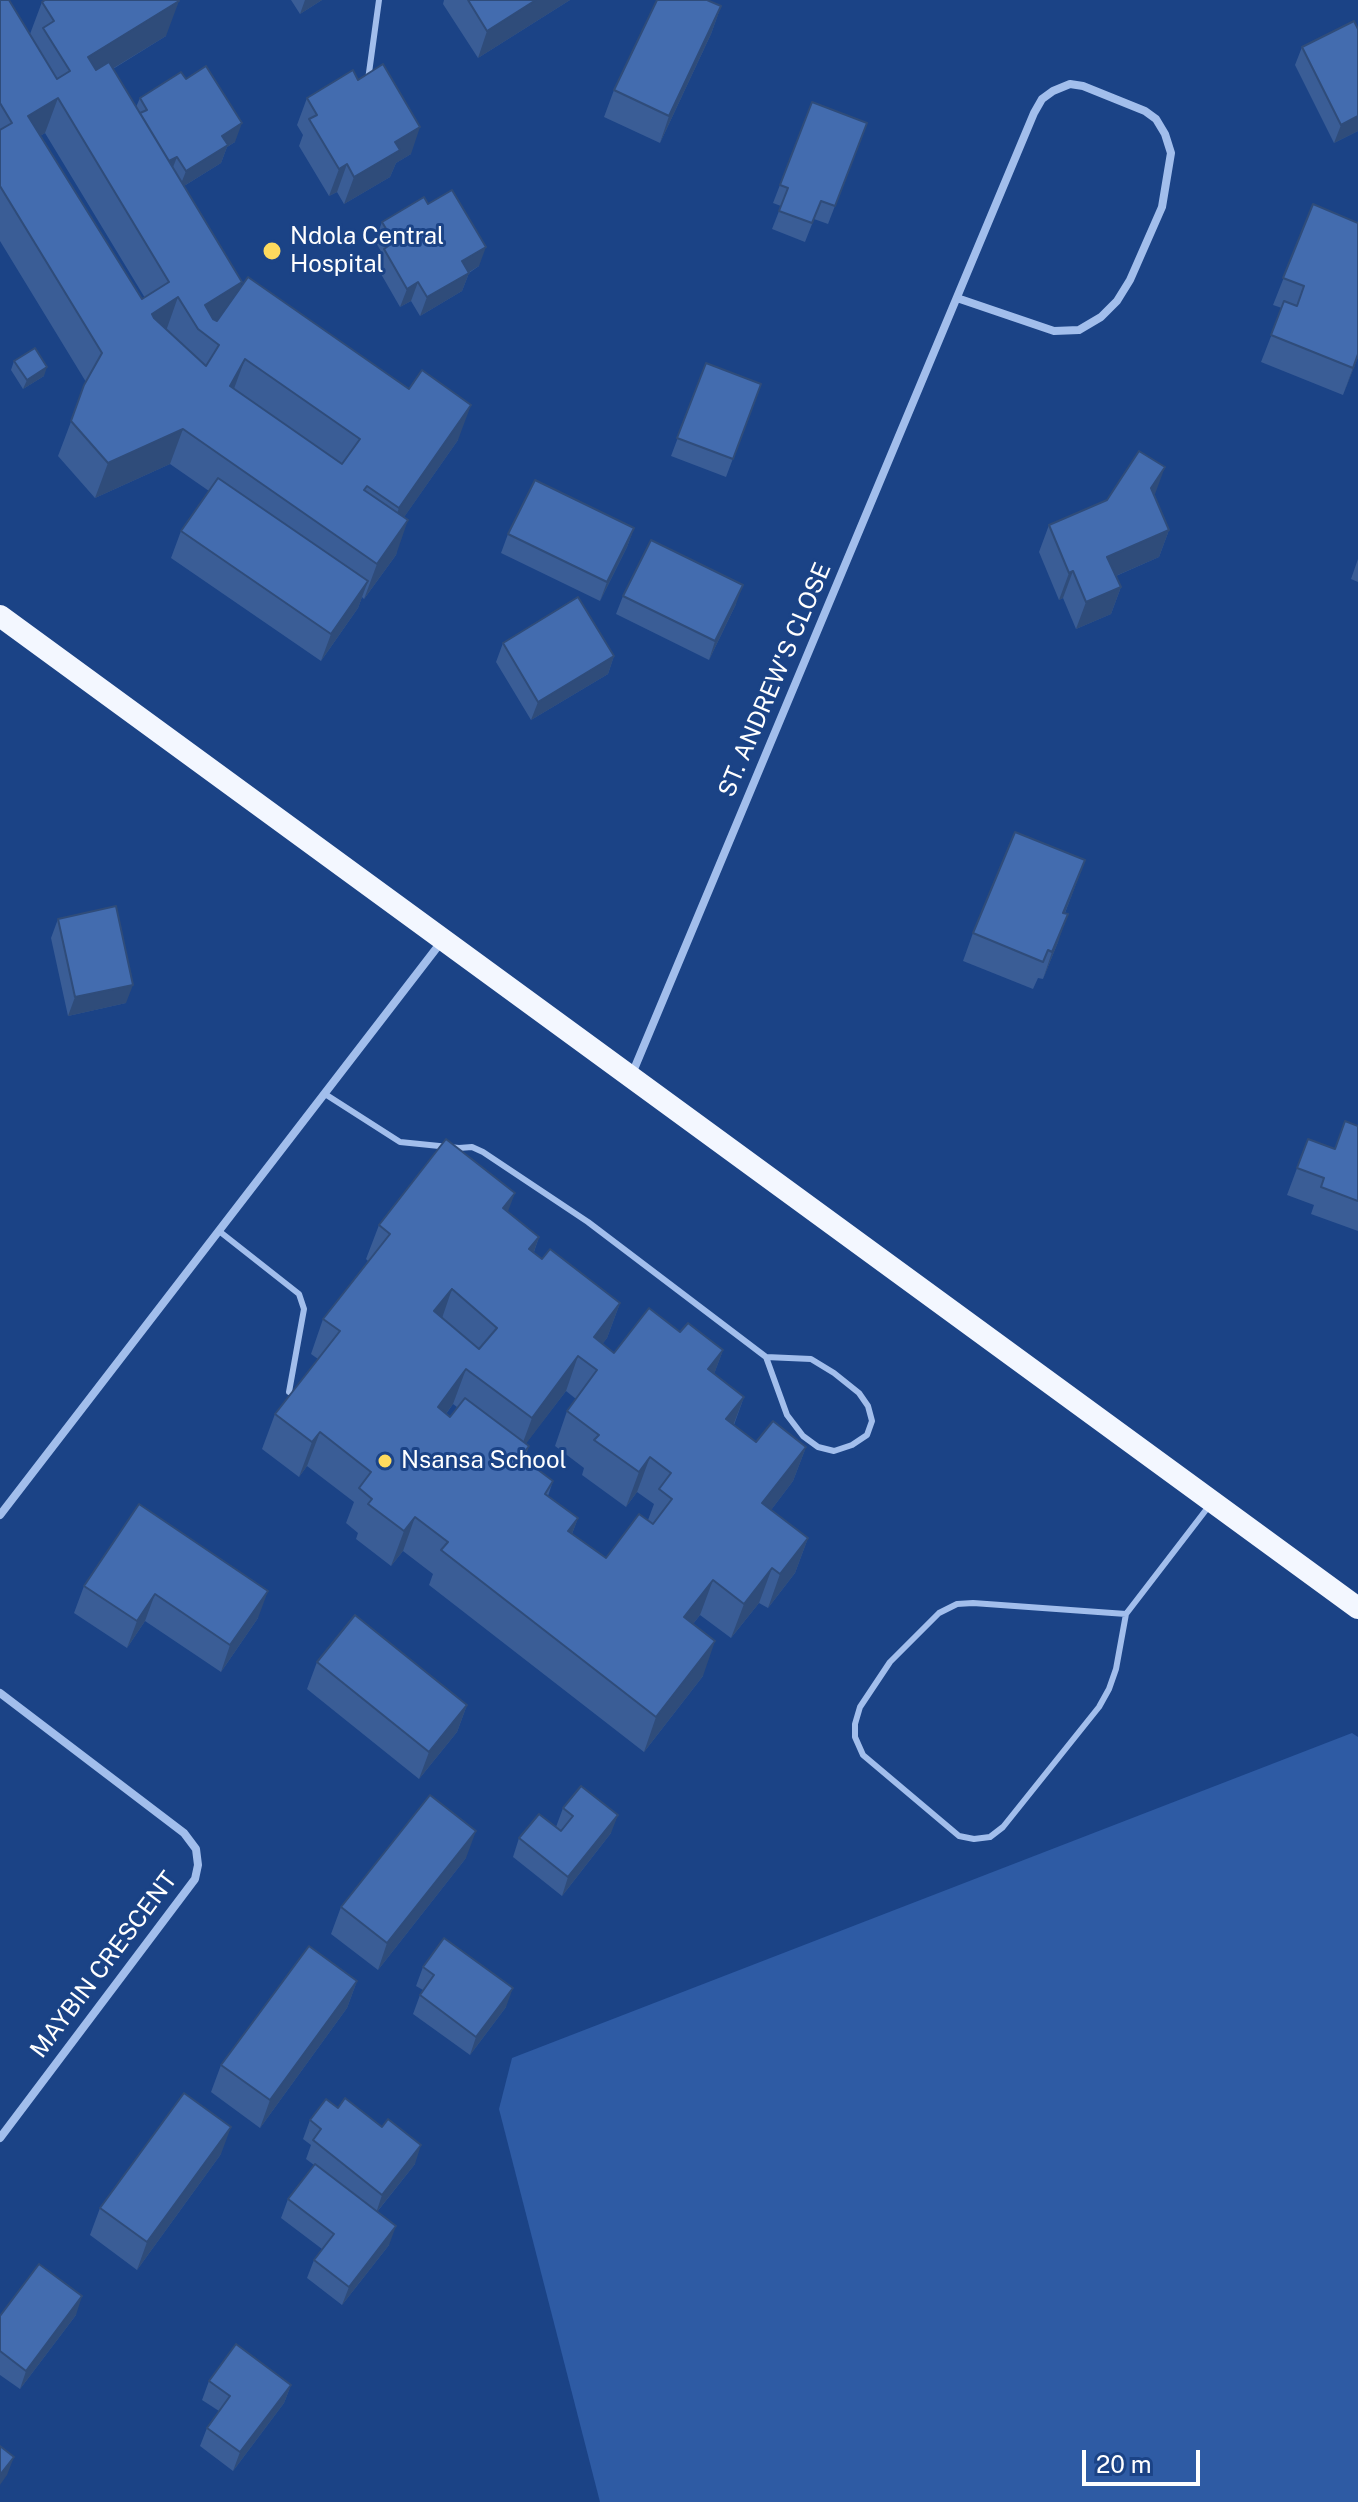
<!DOCTYPE html>
<style>
body{margin:0}
#map{position:relative;width:1358px;height:2502px;overflow:hidden;background:#1b4386;font-family:"Public Sans",sans-serif}
canvas{display:block}
.scale{position:absolute;left:1082px;top:2450px;width:118px;height:36px;box-sizing:border-box;border:4px solid #fff;border-top:0;padding-left:10px;font-size:24px;line-height:28px;white-space:nowrap;color:#fff;-webkit-text-stroke:6px #1b4386;paint-order:stroke}
</style>
<div id="map">
<canvas width="1358" height="2502"></canvas>
<div class="scale">20 m</div>
</div>
<script>
const g = document.querySelector('canvas').getContext('2d');
g.lineJoin = 'round';
function fill(path, color) {
  g.fillStyle = color;
  g.fill(path, 'evenodd');
}
function poly(rows) {
  const path = new Path2D();
  for (const r of rows) {
    path.moveTo(r[0], r[1]);
    for (let i = 2; i < r.length; i += 2) path.lineTo(r[i], r[i + 1]);
  }
  return path;
}
function strokePath(path, color, width, dash) {
  g.strokeStyle = color;
  g.lineWidth = width;
  g.lineCap = dash ? 'butt' : 'round';
  g.setLineDash(dash || []);
  g.stroke(path);
}
function write(font, color, halo, rows, align = 'center') {
  g.font = font + ' "Public Sans",sans-serif';
  g.lineWidth = 6;
  g.setLineDash([]);
  g.textBaseline = 'middle';
  g.strokeStyle = halo;
  g.fillStyle = color;
  for (const [text, x, y, turn = 0] of rows) {
    g.save();
    g.translate(x, y);
    g.rotate((+turn || 0) * Math.PI / 180);
    g.textAlign = isNaN(turn) ? turn : align;
    if (halo) g.strokeText(text, 0, 0);
    g.fillText(text, 0, 0);
    g.restore();
  }
}
const green = poly([
 [1352,1733,1358,1737,1358,2502,600,2502,499,2109,512,2058]
]);
const service = poly([
 [368,80,379,0],
 [325,1094,400,1142,459,1148,472,1147,483,1152,588,1222,766,1357,787,1415,803,1436,818,1447,834,1451,852,1445,867,1435,872,1421,868,1406,859,1393,834,1373,811,1359,766,1357],
 [219,1231,299,1294,304,1309,289,1392],
 [1126,1614,973,1603,957,1604,939,1613,890,1662,860,1707,855,1724,855,1737,863,1755,959,1836,974,1839,990,1837,1003,1827,1099,1707,1109,1689,1116,1669,1126,1614,1209,1506]
]);
const minor = poly([
 [632,1074,1034,113,1042,99,1053,91,1070,84,1083,86,1145,111,1156,119,1165,134,1171,153,1162,207,1130,280,1117,301,1101,317,1079,330,1054,331,957,298],
 [0,1515,442,941],
 [0,1693,184,1833,196,1849,198,1865,195,1879,0,2138]
]);
const trunk = poly([
 [0,616,1358,1608]
]);
const wall = poly([
 [0,0,30,34,42,2,166,36,113,69,136,107,140,98,235,142,227,147,221,163,184,186,241,287,458,440,404,517,396,555,364,599,362,597,358,608,321,661,171,558,181,531,209,491,170,464,95,498,58,456,86,382,0,241],
 [45,133,145,298,142,299,40,136],
 [291,0,322,0,300,14],
 [444,0,570,0,478,58,443,4],
 [721,6,711,34,660,143,604,117,614,90],
 [1302,47,1358,131,1334,143,1295,65],
 [358,80,411,154,396,163,390,177,344,204,337,192,329,196,299,146,303,135,297,125,307,98],
 [812,102,867,123,828,224,814,219,805,242,772,229,781,206,773,203],
 [428,204,479,266,469,273,462,291,420,316,411,301,400,307,377,267,382,253,375,241,382,222],
 [1313,204,1358,357,1343,395,1261,362,1282,308,1273,305],
 [14,361,44,376,23,389,11,370],
 [706,363,761,384,726,477,671,456],
 [1154,495,1169,530,1159,557,1116,576,1121,587,1111,614,1076,629,1063,598,1059,600,1039,552,1049,525],
 [634,528,627,547,600,601,501,553,508,534],
 [1358,559,1358,582,1351,579],
 [623,596,736,604,709,660,616,614],
 [503,643,614,656,608,674,531,720,496,662],
 [1085,860,1065,913,1058,942,1043,979,1038,978,1033,989,963,961,973,933],
 [58,919,126,1003,68,1016,51,938],
 [1358,1126,1358,1231,1311,1214,1314,1205,1287,1195,1308,1139,1335,1149],
 [508,1212,539,1237,534,1252,542,1259,620,1303,607,1338,602,1344,614,1353,680,1332,723,1350,714,1374,744,1397,734,1425,756,1442,806,1447,793,1481,771,1510,808,1538,795,1573,768,1608,759,1603,731,1638,700,1615,693,1624,703,1676,644,1752,429,1585,433,1574,403,1551,391,1566,356,1539,358,1533,346,1523,354,1502,307,1466,299,1477,262,1449,275,1414,318,1359,311,1354,323,1319,368,1261,366,1259,379,1225],
 [566,1391,576,1399,567,1411,555,1446,584,1468,582,1475,626,1507,637,1492,654,1504,648,1520,606,1558,572,1534,578,1518,548,1496,553,1481,524,1459,529,1446,526,1443],
 [453,1404,457,1407,450,1417,446,1414],
 [139,1504,258,1618,221,1672,145,1621,127,1648,74,1613,84,1586],
 [317,1662,467,1705,457,1732,419,1779,307,1689],
 [563,1808,611,1833,562,1896,513,1857,519,1838,556,1827],
 [466,1858,378,1970,331,1934,341,1907],
 [423,1967,506,2007,470,2055,413,2014,420,1995,423,1990,416,1986],
 [357,1981,347,2008,260,2128,211,2092,221,2065],
 [310,2120,415,2164,377,2212,389,2245,342,2305,307,2278,314,2260,322,2249,281,2218,288,2199,314,2165,306,2159,311,2145,303,2139],
 [221,2154,137,2270,90,2235,100,2208],
 [76,2315,20,2389,0,2375,0,2316],
 [209,2381,291,2385,284,2403,233,2471,200,2446,207,2428,219,2411,202,2400]
]);
const shadedWall = poly([
 [305,0,322,0,300,14],
 [536,0,570,0,478,58,487,31],
 [179,1,166,36,76,91,88,57],
 [721,6,711,34,660,143,669,116],
 [58,98,45,133,16,151,28,116],
 [1358,116,1358,131,1334,143,1341,125],
 [242,123,235,142,227,147,221,163,179,189,186,171,222,136],
 [420,127,411,154,396,163,390,177,344,204,354,177,395,142],
 [177,157,170,175,168,162],
 [347,164,337,192,329,196,339,169],
 [486,247,479,266,456,280,462,261],
 [469,273,462,291,420,316,427,297],
 [242,282,230,317,203,333,205,305],
 [418,282,411,301,400,307,407,289],
 [178,297,166,331,139,348,152,314],
 [1358,354,1358,357,1343,395],
 [245,359,232,394,230,386],
 [47,367,44,376,23,389,27,380],
 [471,405,458,440,386,543,399,508],
 [183,429,170,464,95,498,108,463],
 [1165,467,1155,494,1141,515,1151,488],
 [408,520,396,555,364,599,377,564],
 [634,528,627,547,600,601,607,582],
 [1169,530,1159,557,1097,584,1107,557],
 [1073,571,1063,598,1059,600,1069,573],
 [368,581,358,608,321,661,331,634],
 [743,585,736,604,709,660,715,641],
 [1121,587,1111,614,1076,629,1086,602],
 [614,656,608,674,531,720,538,702],
 [1085,860,1075,887,1054,940,1063,913],
 [1068,914,1058,942,1043,979,1052,952],
 [133,985,126,1003,68,1016,75,997],
 [515,1193,502,1227,503,1208],
 [539,1237,527,1271,529,1249],
 [452,1289,440,1324,434,1311],
 [620,1303,607,1338,588,1363,594,1337],
 [723,1350,710,1385,708,1369],
 [578,1356,566,1391,519,1453,532,1418],
 [466,1369,453,1404,425,1442,438,1407],
 [744,1397,731,1431,726,1419],
 [320,1432,307,1466,299,1477,312,1442],
 [806,1447,793,1481,750,1538,762,1503],
 [650,1457,637,1492,626,1507,639,1472],
 [415,1517,403,1551,391,1566,404,1531],
 [578,1518,565,1552,568,1531],
 [808,1538,795,1573,768,1608,780,1574],
 [772,1568,759,1603,731,1638,744,1604],
 [713,1580,700,1615,671,1652,684,1617],
 [268,1591,258,1618,221,1672,230,1645],
 [155,1594,145,1621,127,1648,137,1621],
 [715,1641,703,1676,644,1752,656,1717],
 [467,1705,457,1732,419,1779,429,1752],
 [618,1815,611,1833,562,1896,568,1877],
 [476,1831,466,1858,378,1970,387,1943],
 [357,1981,347,2008,260,2128,270,2100],
 [513,1988,506,2007,470,2055,476,2037],
 [231,2127,221,2154,137,2270,147,2242],
 [421,2145,415,2164,376,2213,382,2195],
 [396,2226,389,2245,342,2305,349,2287],
 [82,2296,76,2315,20,2389,26,2371],
 [291,2385,284,2403,233,2471,240,2452],
 [14,2457,7,2475,0,2485,0,2475]
]);
const building = poly([
 [0,0,9,0,57,79,70,71,43,28,54,21,42,2,45,0,178,0,179,1,88,57,96,70,109,62,242,282,205,305,213,319,217,321,248,277,409,389,422,370,471,405,399,508,367,486,364,490,408,520,377,564,183,429,108,463,71,421,84,385,102,353,0,186,0,130,12,123,0,103,0,0],
 [58,98,169,282,142,299,28,116,58,98],
 [178,297,198,329,219,345,206,366,154,318,152,314,178,297],
 [245,359,360,439,342,464,230,386,245,359],
 [468,0,536,0,487,31,468,0],
 [657,0,707,0,721,6,669,116,614,90,657,0],
 [1354,21,1358,29,1358,116,1341,125,1302,47,1354,21],
 [383,64,420,127,395,142,400,150,354,177,347,164,339,169,309,119,317,115,307,98,353,70,358,80,383,64],
 [206,66,242,123,222,136,228,145,186,171,177,157,169,161,140,113,147,110,140,98,181,72,186,79,206,66],
 [812,102,867,123,835,206,821,201,812,223,779,211,788,188,780,185,812,102],
 [452,190,486,247,462,261,469,273,427,297,418,282,407,289,384,249,394,242,382,222,424,197,428,204,452,190],
 [1313,204,1358,223,1358,354,1353,368,1271,335,1284,301,1297,306,1304,286,1283,278,1313,204],
 [35,348,47,367,27,380,14,361,35,348],
 [706,363,761,384,733,459,677,438,706,363],
 [1139,451,1165,467,1151,488,1169,530,1107,557,1121,587,1086,602,1073,571,1069,573,1049,525,1107,500,1139,451],
 [218,478,368,581,331,634,181,531,218,478],
 [535,480,634,528,607,582,508,534,535,480],
 [651,540,743,585,715,641,623,596,651,540],
 [578,597,614,656,538,702,503,643,578,597],
 [1015,832,1085,860,1063,913,1068,914,1052,952,1048,950,1043,962,973,933,1015,832],
 [116,906,133,985,75,997,58,919,116,906],
 [1345,1121,1358,1126,1358,1201,1321,1187,1324,1178,1297,1168,1308,1139,1335,1149,1345,1121],
 [446,1139,515,1193,503,1208,539,1237,529,1249,542,1259,550,1249,620,1303,594,1337,614,1353,649,1308,680,1332,688,1323,723,1350,708,1369,744,1397,726,1419,756,1442,773,1421,806,1447,762,1503,808,1538,780,1574,772,1568,744,1604,713,1580,684,1617,715,1641,656,1717,441,1550,448,1542,415,1517,404,1531,368,1504,372,1499,359,1488,371,1472,320,1432,312,1442,275,1414,340,1331,323,1319,390,1234,379,1225,446,1139],
 [452,1289,497,1328,479,1349,434,1311,452,1289],
 [578,1356,597,1370,567,1411,599,1435,594,1440,639,1472,650,1457,671,1473,659,1489,672,1499,653,1524,639,1514,606,1558,568,1531,578,1518,545,1494,553,1481,521,1457,529,1446,465,1398,450,1417,438,1407,466,1369,532,1418,578,1356],
 [139,1504,268,1591,230,1645,155,1594,137,1621,84,1586,139,1504],
 [355,1615,467,1705,429,1752,317,1662,355,1615],
 [581,1786,618,1815,568,1877,519,1838,539,1814,561,1831,573,1816,563,1808,581,1786],
 [430,1795,476,1831,387,1943,341,1907,430,1795],
 [444,1938,513,1988,476,2037,420,1995,434,1975,423,1967,444,1938],
 [309,1946,357,1981,270,2100,221,2065,309,1946],
 [184,2093,231,2127,147,2242,100,2208,184,2093],
 [345,2098,382,2127,388,2119,421,2145,382,2195,313,2140,321,2129,310,2120,326,2099,338,2108,345,2098],
 [315,2164,396,2226,349,2287,314,2260,334,2234,288,2199,315,2164],
 [39,2264,82,2296,26,2371,0,2351,0,2316,39,2264],
 [236,2344,291,2385,240,2452,207,2428,230,2396,209,2381,236,2344],
 [0,2446,14,2457,0,2475,0,2446]
]);
const markers = [
 [272,251,10,"#fdda5e"],
 [385,1461,8,"#fdda5e"]
];
const poiNames = [
 ["Ndola Central",290,237],
 ["Hospital",290,265],
 ["Nsansa School",401,1461]
];
const streetNames = [
 ["ST. ANDREW'S CLOSE",775,680,-67],
 ["MAYBIN CRESCENT",104,1965,-53]
];
fill(green, '#2e5ba4');
strokePath(service, '#a2beec', 6);
strokePath(minor, '#a2beec', 8);
strokePath(trunk, '#f3f7ff', 22);
fill(wall, '#3a5d96');
fill(shadedWall, '#2f4c7a');
fill(building, '#436caf');
strokePath(building, '#2f4c7a', 2);
for (const [x, y, r, color] of markers) {
  const dot = new Path2D();
  dot.arc(x, y, r, 0, 2 * Math.PI);
  g.fillStyle = color;
  g.fill(dot);
  strokePath(dot, '#1b4386', 3);
}
write('24px', '#fff', '#1b4386', poiNames, 'left');
write('24px', '#fff', '#1b4386', streetNames);
</script>
